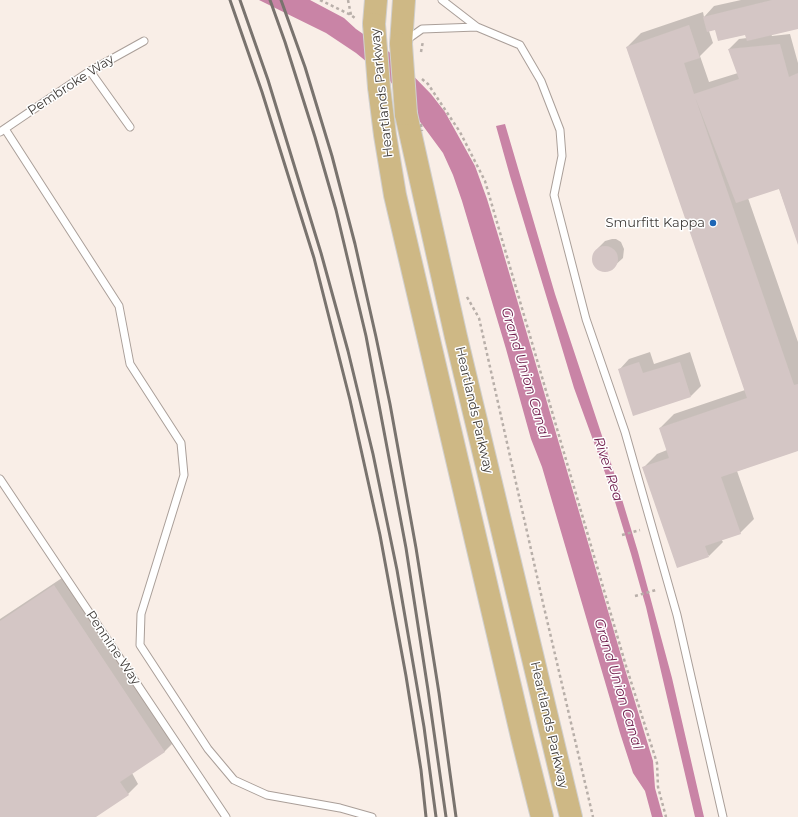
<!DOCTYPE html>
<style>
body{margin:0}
canvas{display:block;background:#f9eee7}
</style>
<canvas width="798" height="817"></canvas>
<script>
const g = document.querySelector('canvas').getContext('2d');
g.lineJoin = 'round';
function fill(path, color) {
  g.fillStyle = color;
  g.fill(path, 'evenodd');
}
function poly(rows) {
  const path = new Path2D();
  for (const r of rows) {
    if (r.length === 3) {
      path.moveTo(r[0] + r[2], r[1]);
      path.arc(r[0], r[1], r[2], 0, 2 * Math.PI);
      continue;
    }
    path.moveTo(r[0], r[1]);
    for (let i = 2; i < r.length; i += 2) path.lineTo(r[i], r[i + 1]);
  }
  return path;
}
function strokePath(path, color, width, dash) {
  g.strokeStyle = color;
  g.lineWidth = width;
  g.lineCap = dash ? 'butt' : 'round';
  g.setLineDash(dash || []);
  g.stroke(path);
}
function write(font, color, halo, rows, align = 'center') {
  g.font = font + ' Montserrat,sans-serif';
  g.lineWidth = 3;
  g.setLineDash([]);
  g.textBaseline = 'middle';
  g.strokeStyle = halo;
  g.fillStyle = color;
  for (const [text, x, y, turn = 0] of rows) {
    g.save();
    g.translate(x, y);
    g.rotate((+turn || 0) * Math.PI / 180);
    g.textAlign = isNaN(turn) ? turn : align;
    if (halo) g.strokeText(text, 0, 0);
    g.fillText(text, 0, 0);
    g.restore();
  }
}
const water = poly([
 [259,0,310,0,344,18,356,29,392,54,431,94,445,112,475,166,487,199,501,245,625,669,653,761,655,788,663,817,652,817,645,791,633,773,620,733,542,467,531,439,506,349,462,201,453,175,443,153,390,81,356,53,326,33],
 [505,124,555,294,611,463,638,552,672,678,704,817,695,817,646,607,631,554,612,492,574,388,510,176,496,126]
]);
const shadow = poly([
 [741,0,798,0,798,28,771,34,772,36,790,34,798,63,798,242,779,188,748,198,798,342,798,450,737,471,754,519,740,533,721,539,723,542,709,556,643,468,657,454,667,450,660,428,674,414,745,390,627,47,641,33,703,12,704,17,714,6],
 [716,29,746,33,747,38,739,39,729,49,738,73,709,82,700,56,713,43,709,31],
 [612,239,616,239,621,242,624,249,623,258,611,269,602,270,597,268,593,261,593,257,598,248,605,241],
 [650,352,654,364,690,352,701,386,691,396,619,370,629,359],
 [65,576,175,741,164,752,132,773,138,784,128,794,94,817,0,817,0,619]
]);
const building = poly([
 [772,0,798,0,798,29,747,41,745,35,718,41,715,30,707,32,703,17],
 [689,25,700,58,684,63,694,94,739,79,728,49,780,44,789,77,798,73,798,245,779,189,736,203,695,97,794,385,798,384,798,451,721,477,741,534,705,546,709,557,677,568,642,467,669,458,659,428,747,398,626,47],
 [605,259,13],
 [639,362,643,373,680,362,691,397,633,416,618,369],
 [54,585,165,752,120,782,129,795,96,817,0,817,0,621]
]);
const path = poly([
 [320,0,351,15,356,19],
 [348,0,351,15],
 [421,52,423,41],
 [422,79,428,84,460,132,485,181,626,666,657,763,658,787,666,817],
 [467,297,479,318,543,603,593,817],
 [622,535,640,530],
 [635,596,656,590]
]);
const service = poly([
 [442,0,477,27,520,45,541,81,560,130,562,156,554,195,586,319,625,432,677,615,723,817],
 [405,41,422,29,477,27],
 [90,71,130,127],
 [5,129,119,306,130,364,181,443,184,475,141,614,140,645,208,749,234,780,267,795,340,808,372,817],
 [0,132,90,71,144,41],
 [0,479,226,817]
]);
const primary = poly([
 [374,24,376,0],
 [401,44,404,0],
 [379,87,385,135,395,195,522,737,542,817],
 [406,114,456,337,571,817]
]);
const rail = poly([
 [230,0,262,92,314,258,350,400,380,535,406,676,421,770,426,817],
 [240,0,268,80,321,253,348,351,373,454,397,570,424,727,436,817],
 [270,0,285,42,315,137,336,210,366,336,406,548,428,690,446,817],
 [281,0,305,67,332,156,355,244,376,337,390,404,416,548,439,693,456,817]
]);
const pathBridge = poly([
 [421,124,422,131]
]);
const primaryBridge = poly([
 [374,24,379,87],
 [401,44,406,114]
]);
const markers = [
 [713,223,4,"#1e66b6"]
];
const streetNames = [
 ["Pembroke Way",71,85,-33],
 ["Heartlands Parkway",382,93,-96],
 ["Heartlands Parkway",474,410,77],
 ["Pennine Way",113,648,56],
 ["Heartlands Parkway",549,725,77]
];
const poiNames = [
 ["Smurfitt Kappa",705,223]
];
const waterNames = [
 ["Grand Union Canal",525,373,73],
 ["River Rea",608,469,72],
 ["Grand Union Canal",618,684,73]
];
fill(water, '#c984a6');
fill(shadow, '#0003');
fill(building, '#d4c6c5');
strokePath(service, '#aa9f99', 9);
strokePath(primary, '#d1d0cf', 24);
strokePath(path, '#b8afa9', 2.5, [3, 3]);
strokePath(service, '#fff', 7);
strokePath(primary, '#ceb885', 22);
strokePath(rail, '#79736e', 3);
strokePath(primaryBridge, '#d1d0cf', 24, []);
strokePath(pathBridge, '#b8afa9', 2.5, [3, 3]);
strokePath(primaryBridge, '#ceb885', 22);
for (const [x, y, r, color] of markers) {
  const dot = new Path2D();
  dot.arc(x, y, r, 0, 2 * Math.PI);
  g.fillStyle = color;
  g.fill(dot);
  strokePath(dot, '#fff', 1.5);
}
write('13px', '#403c39', '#fff', streetNames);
write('13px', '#403c39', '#fff', poiNames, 'right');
write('italic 14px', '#6d1b4b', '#fff', waterNames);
</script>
